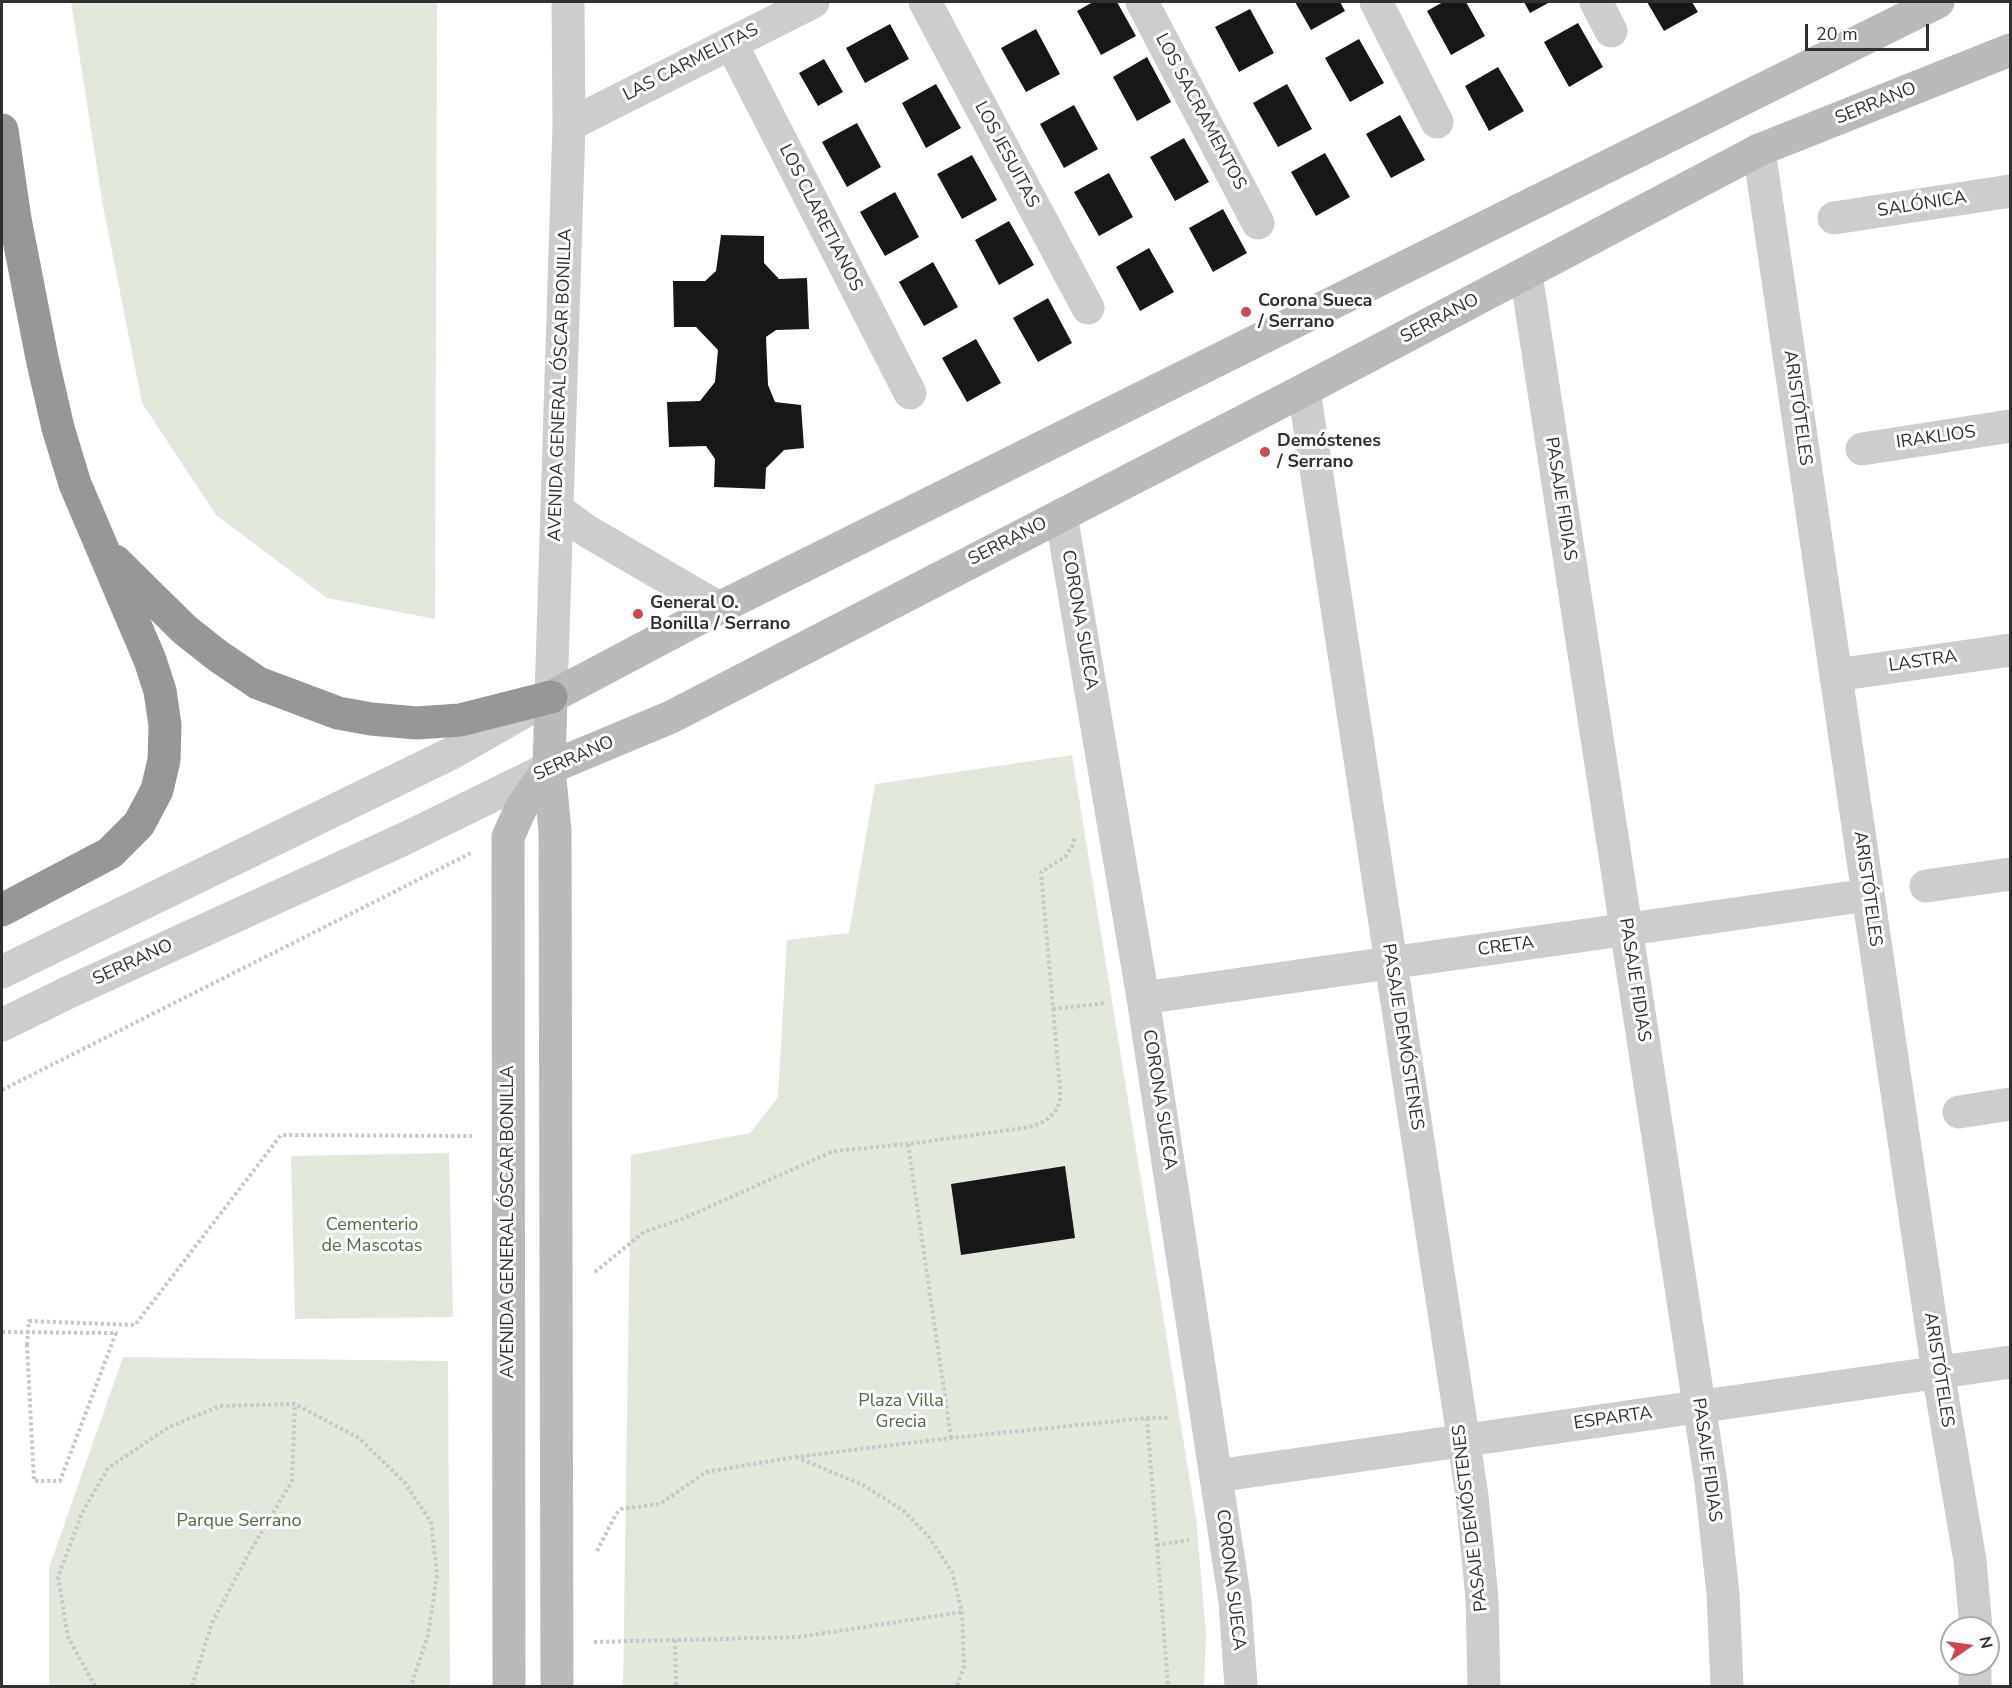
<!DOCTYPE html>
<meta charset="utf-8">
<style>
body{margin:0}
#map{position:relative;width:2012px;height:1688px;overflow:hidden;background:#fff;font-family:"Nunito Sans",sans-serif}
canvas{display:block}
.frame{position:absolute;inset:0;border:3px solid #303030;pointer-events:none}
.north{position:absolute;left:1940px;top:1616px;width:60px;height:60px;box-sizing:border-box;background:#fff;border:2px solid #acacac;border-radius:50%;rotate:77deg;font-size:16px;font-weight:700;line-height:24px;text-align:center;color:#303030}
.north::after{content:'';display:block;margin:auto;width:21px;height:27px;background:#d3464f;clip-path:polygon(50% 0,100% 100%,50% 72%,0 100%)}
.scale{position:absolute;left:1805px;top:24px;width:124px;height:27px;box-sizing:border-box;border:3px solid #303030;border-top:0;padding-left:8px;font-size:18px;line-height:21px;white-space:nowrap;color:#303030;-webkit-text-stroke:4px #fff;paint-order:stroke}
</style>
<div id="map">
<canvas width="2012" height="1688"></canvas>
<div class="frame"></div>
<div class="north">N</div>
<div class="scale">20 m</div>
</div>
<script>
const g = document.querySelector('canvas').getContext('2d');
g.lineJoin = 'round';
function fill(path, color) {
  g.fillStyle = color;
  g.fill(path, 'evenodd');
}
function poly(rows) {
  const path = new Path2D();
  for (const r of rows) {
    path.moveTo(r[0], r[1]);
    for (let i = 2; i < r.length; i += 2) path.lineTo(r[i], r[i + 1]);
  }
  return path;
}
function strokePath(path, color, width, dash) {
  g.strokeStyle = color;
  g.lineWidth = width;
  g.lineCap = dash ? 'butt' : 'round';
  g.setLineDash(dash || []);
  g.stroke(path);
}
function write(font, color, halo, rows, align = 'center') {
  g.font = font + ' "Nunito Sans",sans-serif';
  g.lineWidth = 6;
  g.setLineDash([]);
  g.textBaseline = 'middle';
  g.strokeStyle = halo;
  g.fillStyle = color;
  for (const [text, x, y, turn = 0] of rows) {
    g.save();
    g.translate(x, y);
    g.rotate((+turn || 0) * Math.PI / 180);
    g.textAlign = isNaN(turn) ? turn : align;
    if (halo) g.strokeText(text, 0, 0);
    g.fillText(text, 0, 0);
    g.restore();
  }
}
const green = poly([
 [71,2,437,2,435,619,327,598,216,515,142,403,103,206],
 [1072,755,1196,1518,1206,1633,1204,1686,623,1686,631,1155,750,1133,778,1097,787,940,849,933,875,784],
 [449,1153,453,1317,295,1319,291,1156],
 [123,1357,448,1361,450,1686,49,1686,49,1568]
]);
const building = poly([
 [1093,2,1117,2,1136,36,1101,55,1077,11],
 [1295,2,1340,2,1345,11,1311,30],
 [1443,2,1466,2,1485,36,1451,55,1427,11],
 [1524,2,1550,2,1530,13],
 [1647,2,1692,2,1698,12,1664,31],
 [1250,9,1274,53,1239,72,1215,27],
 [1578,23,1603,67,1569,87,1544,42],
 [890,24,909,59,865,83,846,48],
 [1036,29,1060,74,1026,92,1001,48],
 [1359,39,1384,83,1350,102,1325,58],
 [1147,57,1171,102,1137,121,1113,77],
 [824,59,843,92,818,106,799,73],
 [1498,67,1524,111,1489,131,1465,86],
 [936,84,961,128,926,148,902,103],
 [1287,84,1312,129,1278,147,1253,103],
 [1074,105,1098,149,1064,168,1040,124],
 [1400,115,1425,160,1391,178,1366,134],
 [857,123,881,167,847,187,822,142],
 [1184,138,1209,182,1175,201,1150,157],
 [1325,153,1350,197,1316,216,1291,172],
 [972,155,997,200,962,219,937,174],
 [1109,173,1133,217,1099,236,1074,192],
 [895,192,919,237,885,256,860,212],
 [1223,209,1247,253,1213,272,1189,228],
 [1009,221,1034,265,999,285,975,240],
 [721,235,764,236,764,263,779,279,807,278,809,329,776,330,766,337,768,385,775,402,801,405,804,448,784,450,766,468,765,489,714,487,715,459,706,446,669,447,667,402,700,401,715,382,718,350,696,327,674,327,673,281,705,281,716,271],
 [1149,248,1174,292,1140,311,1116,267],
 [933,262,958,307,924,326,899,282],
 [1048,298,1072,343,1038,362,1013,318],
 [976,339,1001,383,967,402,942,358],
 [1065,1166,1075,1238,961,1255,951,1184]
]);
const path = poly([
 [1053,1009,1106,1003],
 [2,1090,471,853],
 [595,1272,644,1232,682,1219,834,1151,908,1144],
 [27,1345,29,1321,135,1325,281,1135,472,1136],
 [1147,1418,1168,1686],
 [951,1438,908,1144,1030,1127,1045,1121,1055,1112,1060,1101,1060,1088,1041,872,1065,857,1072,847,1075,837],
 [796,1457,863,1485,904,1511,929,1537,952,1572,962,1612,964,1666,957,1686],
 [1157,1545,1189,1540],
 [597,1551,616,1514,621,1509,660,1504,706,1472,795,1457,951,1438,1147,1418,1168,1418],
 [675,1640,676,1686],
 [594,1642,799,1637,962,1612],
 [95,1686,68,1637,58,1577,82,1513,108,1468,169,1427,220,1406,295,1404,359,1438,405,1483,431,1522,437,1575,428,1635,411,1686],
 [192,1686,212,1623,248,1555,292,1481,295,1404]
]);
const minor = poly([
 [925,2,1088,308],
 [1142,2,1258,223],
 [1376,2,1437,122],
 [1596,2,1611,31],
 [731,43,910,393],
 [569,125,813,2],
 [1759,150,1938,1372,1970,1561,1976,1628],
 [1834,218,2010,191],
 [1526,274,1711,1483,1723,1594,1727,1686],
 [1304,390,1472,1496,1482,1598,1484,1686],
 [1862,449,2010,426],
 [558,510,587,531,719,608],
 [1836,675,2010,650],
 [551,697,569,125,568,2],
 [1926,886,2010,874],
 [1143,998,1868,895],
 [1959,1112,2010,1104],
 [1216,1476,2010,1362],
 [1975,1686,1975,1664]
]);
const tertiary = poly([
 [1061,515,1143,998,1235,1602,1241,1686],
 [2,972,452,753,534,706],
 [2,1025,69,992,404,839,549,768]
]);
const secondary = poly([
 [549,768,671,717,1304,390,1759,150,2010,50],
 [509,1686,508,837,521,808,549,768],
 [557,1686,555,831,549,768,551,697,719,608,1938,2]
]);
const motorway = poly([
 [2,130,15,219,42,358,58,428,75,484,150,660,160,691,165,725,164,760,157,790,139,824,110,853,2,910],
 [115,561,185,630,218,656,258,683,338,713,371,719,417,723,460,720,551,697]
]);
const pathBridge = poly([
 [2,1332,116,1333,60,1481,34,1481,27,1345]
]);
const markers = [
 [1246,312,6,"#d3464f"],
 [1265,452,6,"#d3464f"],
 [638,614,6,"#d3464f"]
];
const streetNames = [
 ["LAS CARMELITAS",691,63,-27],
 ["SERRANO",1876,104,-22],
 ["LOS SACRAMENTOS",1200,112,62],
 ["LOS JESUITAS",1006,155,62],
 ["SALÓNICA",1922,205,-9],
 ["LOS CLARETIANOS",820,218,63],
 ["SERRANO",1440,319,-28],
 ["AVENIDA GENERAL ÓSCAR BONILLA",561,385,-88],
 ["ARISTÓTELES",1797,408,82],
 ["IRAKLIOS",1936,438,-8],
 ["PASAJE FIDIAS",1560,499,81],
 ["SERRANO",1008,542,-27],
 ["CORONA SUECA",1079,620,80],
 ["LASTRA",1923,662,-8],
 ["SERRANO",574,759,-24],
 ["ARISTÓTELES",1867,889,82],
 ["CRETA",1506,947,-8],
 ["SERRANO",133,963,-25],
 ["PASAJE FIDIAS",1634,980,81],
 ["PASAJE DEMÓSTENES",1402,1037,81],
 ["CORONA SUECA",1159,1100,81],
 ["AVENIDA GENERAL ÓSCAR BONILLA",509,1222,-90],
 ["ARISTÓTELES",1938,1370,81],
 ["ESPARTA",1613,1419,-8],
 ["PASAJE FIDIAS",1706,1460,82],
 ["PASAJE DEMÓSTENES",1471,1518,-97],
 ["CORONA SUECA",1230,1580,83]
];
const poiNames = [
 ["Corona Sueca",1258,302],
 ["/ Serrano",1258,323],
 ["Demóstenes",1277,442],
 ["/ Serrano",1277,463],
 ["General O.",650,604],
 ["Bonilla / Serrano",650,625]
];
const parkNames = [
 ["Cementerio",372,1226],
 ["de Mascotas",372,1247],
 ["Plaza Villa",901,1402],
 ["Grecia",901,1423],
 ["Parque Serrano",239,1522]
];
fill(green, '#e3e8dd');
fill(building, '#171717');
strokePath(path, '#c7c7c7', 4, [3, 3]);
strokePath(minor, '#cdcdcd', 33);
strokePath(tertiary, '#cdcdcd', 33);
strokePath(secondary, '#bababa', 33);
strokePath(motorway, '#979797', 33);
strokePath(pathBridge, '#c7c7c7', 4, [3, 3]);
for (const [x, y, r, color] of markers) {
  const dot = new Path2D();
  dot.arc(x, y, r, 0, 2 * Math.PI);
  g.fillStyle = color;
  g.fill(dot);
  strokePath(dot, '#fff', 2);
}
write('18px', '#303030', '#fff', streetNames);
write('bold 18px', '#303030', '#fff', poiNames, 'left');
write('18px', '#536742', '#fff', parkNames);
</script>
